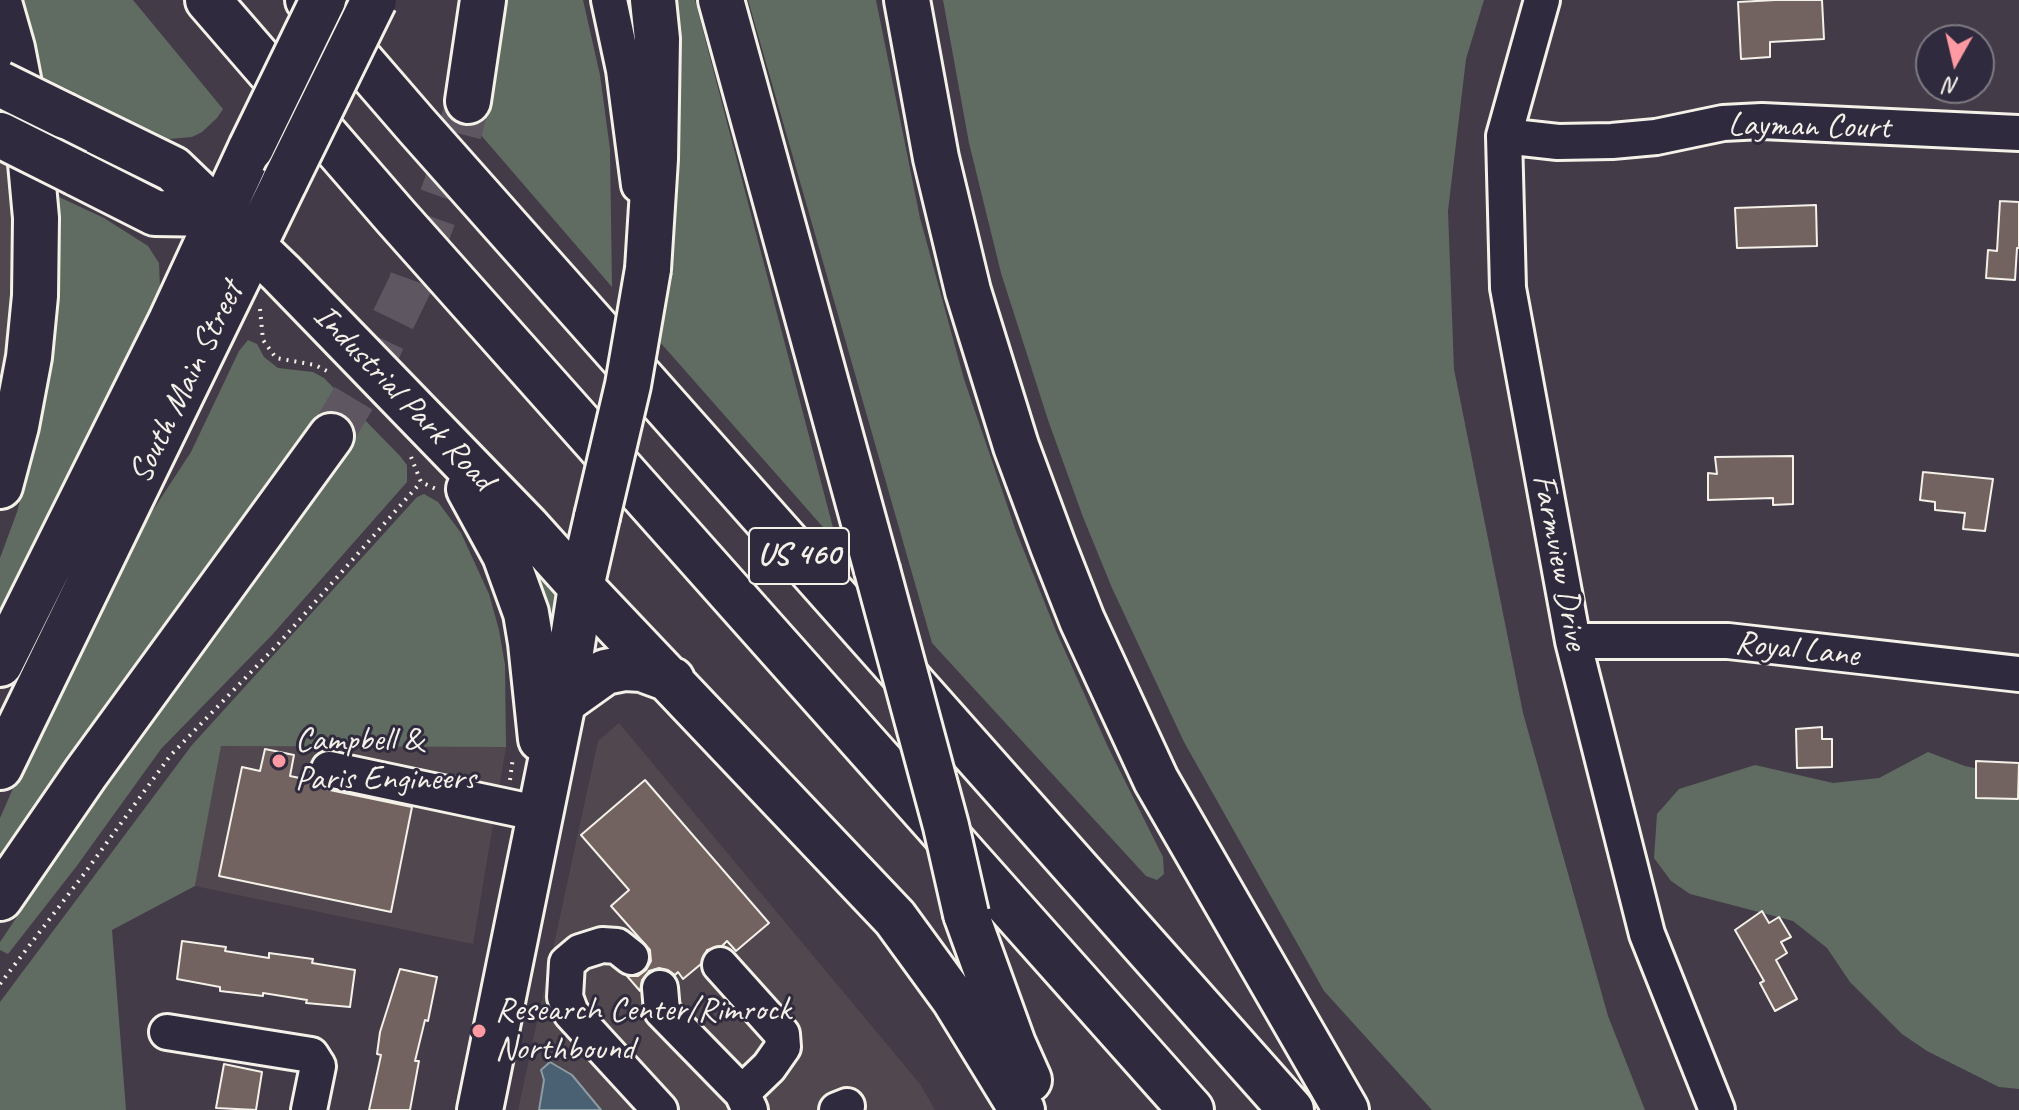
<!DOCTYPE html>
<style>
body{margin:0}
#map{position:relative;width:2019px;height:1110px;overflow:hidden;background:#433b48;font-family:Caveat,sans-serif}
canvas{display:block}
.north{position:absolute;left:1915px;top:24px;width:80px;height:80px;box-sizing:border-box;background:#2f2a3d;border:2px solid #7e7a81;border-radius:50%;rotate:188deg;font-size:22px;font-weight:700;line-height:32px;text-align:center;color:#f4f1e8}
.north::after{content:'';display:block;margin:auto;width:28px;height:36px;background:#ff9aa2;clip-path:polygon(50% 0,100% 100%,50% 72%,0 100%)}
</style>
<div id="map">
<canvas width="2019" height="1110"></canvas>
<div class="north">N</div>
</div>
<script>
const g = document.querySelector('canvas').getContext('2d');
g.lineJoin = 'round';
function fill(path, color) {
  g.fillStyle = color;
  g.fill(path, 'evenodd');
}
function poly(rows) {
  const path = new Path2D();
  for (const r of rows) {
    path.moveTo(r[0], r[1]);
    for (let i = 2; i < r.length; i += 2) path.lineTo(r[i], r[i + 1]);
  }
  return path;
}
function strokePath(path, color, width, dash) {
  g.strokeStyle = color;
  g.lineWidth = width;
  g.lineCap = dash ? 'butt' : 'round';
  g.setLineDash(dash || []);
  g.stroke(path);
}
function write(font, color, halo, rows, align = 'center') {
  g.font = font + ' Caveat,sans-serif';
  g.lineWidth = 6;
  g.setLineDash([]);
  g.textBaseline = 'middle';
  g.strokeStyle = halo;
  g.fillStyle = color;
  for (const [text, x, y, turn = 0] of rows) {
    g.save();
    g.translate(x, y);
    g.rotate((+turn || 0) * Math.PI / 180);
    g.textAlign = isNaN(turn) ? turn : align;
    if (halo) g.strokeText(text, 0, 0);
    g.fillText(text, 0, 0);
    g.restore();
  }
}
const built = poly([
 [0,155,14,163,14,327,0,408],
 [619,723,920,1084,935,1110,518,1110,598,741],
 [221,745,506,747,473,944,195,886]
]);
const green = poly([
 [24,0,133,0,223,109,217,118,202,132,192,137,169,139,43,77],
 [505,0,583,0,600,75,610,149,612,287,480,134,489,105],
 [677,0,695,0,837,543,659,341,671,271,679,160,680,38],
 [748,0,876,0,920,218,964,379,1016,531,1056,631,1108,747,1163,857,1164,874,1157,880,1146,876,932,643],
 [943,0,1484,0,1466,59,1448,211,1454,369,1523,713,1608,1016,1645,1110,1432,1110,1324,991,1184,742,1112,588,1083,517,1048,420,1001,273,969,143],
 [57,196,104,218,148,246,159,263,160,288,0,621,0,558,17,512,38,431,52,360,58,297],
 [248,340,257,344,264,357,278,368,313,372,324,378,400,456,407,465,407,482,272,635,161,749,76,867,8,954,0,950,0,942,104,787,353,445,316,418,66,760,0,866,0,818,43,720,129,547,191,452,239,351],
 [424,494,438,502,461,533,489,594,499,630,505,665,506,747,221,746,195,886,112,930,126,1110,0,1110,0,1002,192,745,417,497],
 [503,530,558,588,564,608,546,705],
 [1928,752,1965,766,2019,778,2019,1089,1999,1087,1927,1051,1902,1034,1850,982,1827,948,1793,921,1690,894,1671,881,1654,858,1657,814,1679,789,1755,765,1833,783,1879,778]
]);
const water = poly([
 [550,1062,572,1075,601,1110,539,1110,544,1080,541,1070,550,1062]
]);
const building = poly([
 [1775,0,1822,0,1824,39,1770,42,1770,57,1741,59,1738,2,1775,0],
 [2000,201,2019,202,2019,248,2017,248,2015,280,1986,278,1988,250,1997,251,2000,201],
 [1816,205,1817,246,1737,248,1735,208,1816,205],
 [1793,456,1793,504,1773,505,1773,498,1708,500,1708,473,1717,474,1715,457,1793,456],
 [1923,472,1993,479,1985,531,1963,529,1965,513,1935,510,1935,502,1920,500,1923,472],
 [1822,727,1822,739,1832,739,1832,767,1797,768,1796,729,1822,727],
 [265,749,294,755,290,776,314,781,325,789,412,807,391,912,219,876,242,767,260,771,265,749],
 [1976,761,2019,763,2018,799,1976,798,1976,761],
 [645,780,769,923,736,951,727,941,722,946,707,950,701,964,683,979,678,972,675,975,668,970,659,968,649,971,642,980,640,991,627,976,638,976,646,970,651,961,650,950,611,906,629,890,581,835,645,780],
 [1762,911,1769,923,1779,917,1791,937,1781,942,1787,953,1776,960,1797,999,1775,1011,1760,983,1764,981,1735,930,1762,911],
 [182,941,226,947,225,951,269,958,269,953,313,959,312,963,355,970,350,1007,306,1003,307,1000,263,993,263,996,220,991,220,987,177,979,182,941],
 [400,969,437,977,428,1021,425,1020,415,1061,419,1061,410,1110,369,1110,381,1055,377,1054,380,1032,400,969],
 [224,1064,262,1072,256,1110,216,1108,224,1064]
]);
const highwayTunnel = poly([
 [331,436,362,384,409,287,446,184,468,101]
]);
const path = poly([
 [260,309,263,340,276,358,315,365,327,371],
 [411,457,421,482,436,489],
 [510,780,513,757],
 [0,984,84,874,170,756,280,642,421,482]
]);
const minor = poly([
 [609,0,624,70,639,185],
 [1542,0,1504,136,1508,288,1573,641,1647,934,1717,1110],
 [1504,136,1558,142,1612,141,1656,137,1723,123,1762,121,2019,133],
 [1573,641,1728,641,2019,674],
 [329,769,541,814],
 [631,957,617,946,602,945,580,952,567,963,565,997,571,1013,660,1110],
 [720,965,782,1034,783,1047,769,1067,742,1093],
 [660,988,662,1011,742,1093,750,1110],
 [167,1032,311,1055,318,1066,309,1110],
 [837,1110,847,1106]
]);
const major = poly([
 [65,116,173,169,281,273,527,527,581,587,563,702,480,1110],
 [76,173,155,213,220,214],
 [469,489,505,555,526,613,531,643,541,739],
 [0,664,171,321,251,148],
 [0,767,285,181]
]);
const highway = poly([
 [208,0,396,217,1191,1110],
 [308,0,417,126,1291,1110],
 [721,0,877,570],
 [907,0,936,158,968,291,1016,446,1053,546,1082,620,1156,780,1346,1110],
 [0,6,12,48,28,130,36,218,35,296,29,357,16,426,0,486],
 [468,101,483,0],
 [648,269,655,159,657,39,653,0],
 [597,517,581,587,895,918,954,999,1022,1110],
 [563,702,605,672,625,668,642,669,672,680],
 [0,898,86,773,331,436],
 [966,914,1013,1044,1029,1080]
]);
const majorBridge = poly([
 [0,84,65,116],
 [0,135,76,173],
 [251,148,323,0],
 [285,181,374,0]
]);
const highwayBridge = poly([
 [597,517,628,385,648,269],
 [877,570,946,826,966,914]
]);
const markers = [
 [279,761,8,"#ff9aa2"],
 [479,1031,8,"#ff9aa2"]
];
const shields = [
 [799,556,100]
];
const shieldNames = [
 ["US 460",799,556]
];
const streetNames = [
 ["Layman Court",1809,127,1],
 ["South Main Street",187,383,-64],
 ["Industrial Park Road",403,398,46],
 ["Farmview Drive",1559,562,79],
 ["Royal Lane",1797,650,6]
];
const poiNames = [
 ["Campbell &",295,741],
 ["Paris Engineers",295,780],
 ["Research Center/Rimrock",495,1011],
 ["Northbound",495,1050]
];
fill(built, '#51474f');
fill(green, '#606c61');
fill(water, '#496173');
strokePath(water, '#8d9ba2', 2);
fill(building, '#736360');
strokePath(building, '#f4f1e8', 2);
strokePath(highwayTunnel, '#5e5660', 44, [44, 22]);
strokePath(minor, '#f4f1e8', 40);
strokePath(major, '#f4f1e8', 50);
strokePath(highway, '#f4f1e8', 50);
strokePath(path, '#f4f1e8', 4, [2, 6]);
strokePath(minor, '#2f2a3d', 34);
strokePath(major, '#2f2a3d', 44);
strokePath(highway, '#2f2a3d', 44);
strokePath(majorBridge, '#f4f1e8', 50, []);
strokePath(highwayBridge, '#f4f1e8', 50, []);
strokePath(majorBridge, '#2f2a3d', 44);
strokePath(highwayBridge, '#2f2a3d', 44);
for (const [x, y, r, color] of markers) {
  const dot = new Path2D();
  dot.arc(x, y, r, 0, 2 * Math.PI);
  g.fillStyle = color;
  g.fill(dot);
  strokePath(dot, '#2f2a3d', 3);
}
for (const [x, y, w] of shields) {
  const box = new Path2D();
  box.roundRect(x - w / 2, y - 28, w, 56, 6);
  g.fillStyle = '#2f2a3d';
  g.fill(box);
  strokePath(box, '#f4f1e8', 2);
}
write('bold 32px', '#f4f1e8', null, shieldNames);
write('34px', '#f4f1e8', '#2f2a3d', streetNames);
write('34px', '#f4f1e8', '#2f2a3d', poiNames, 'left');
</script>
